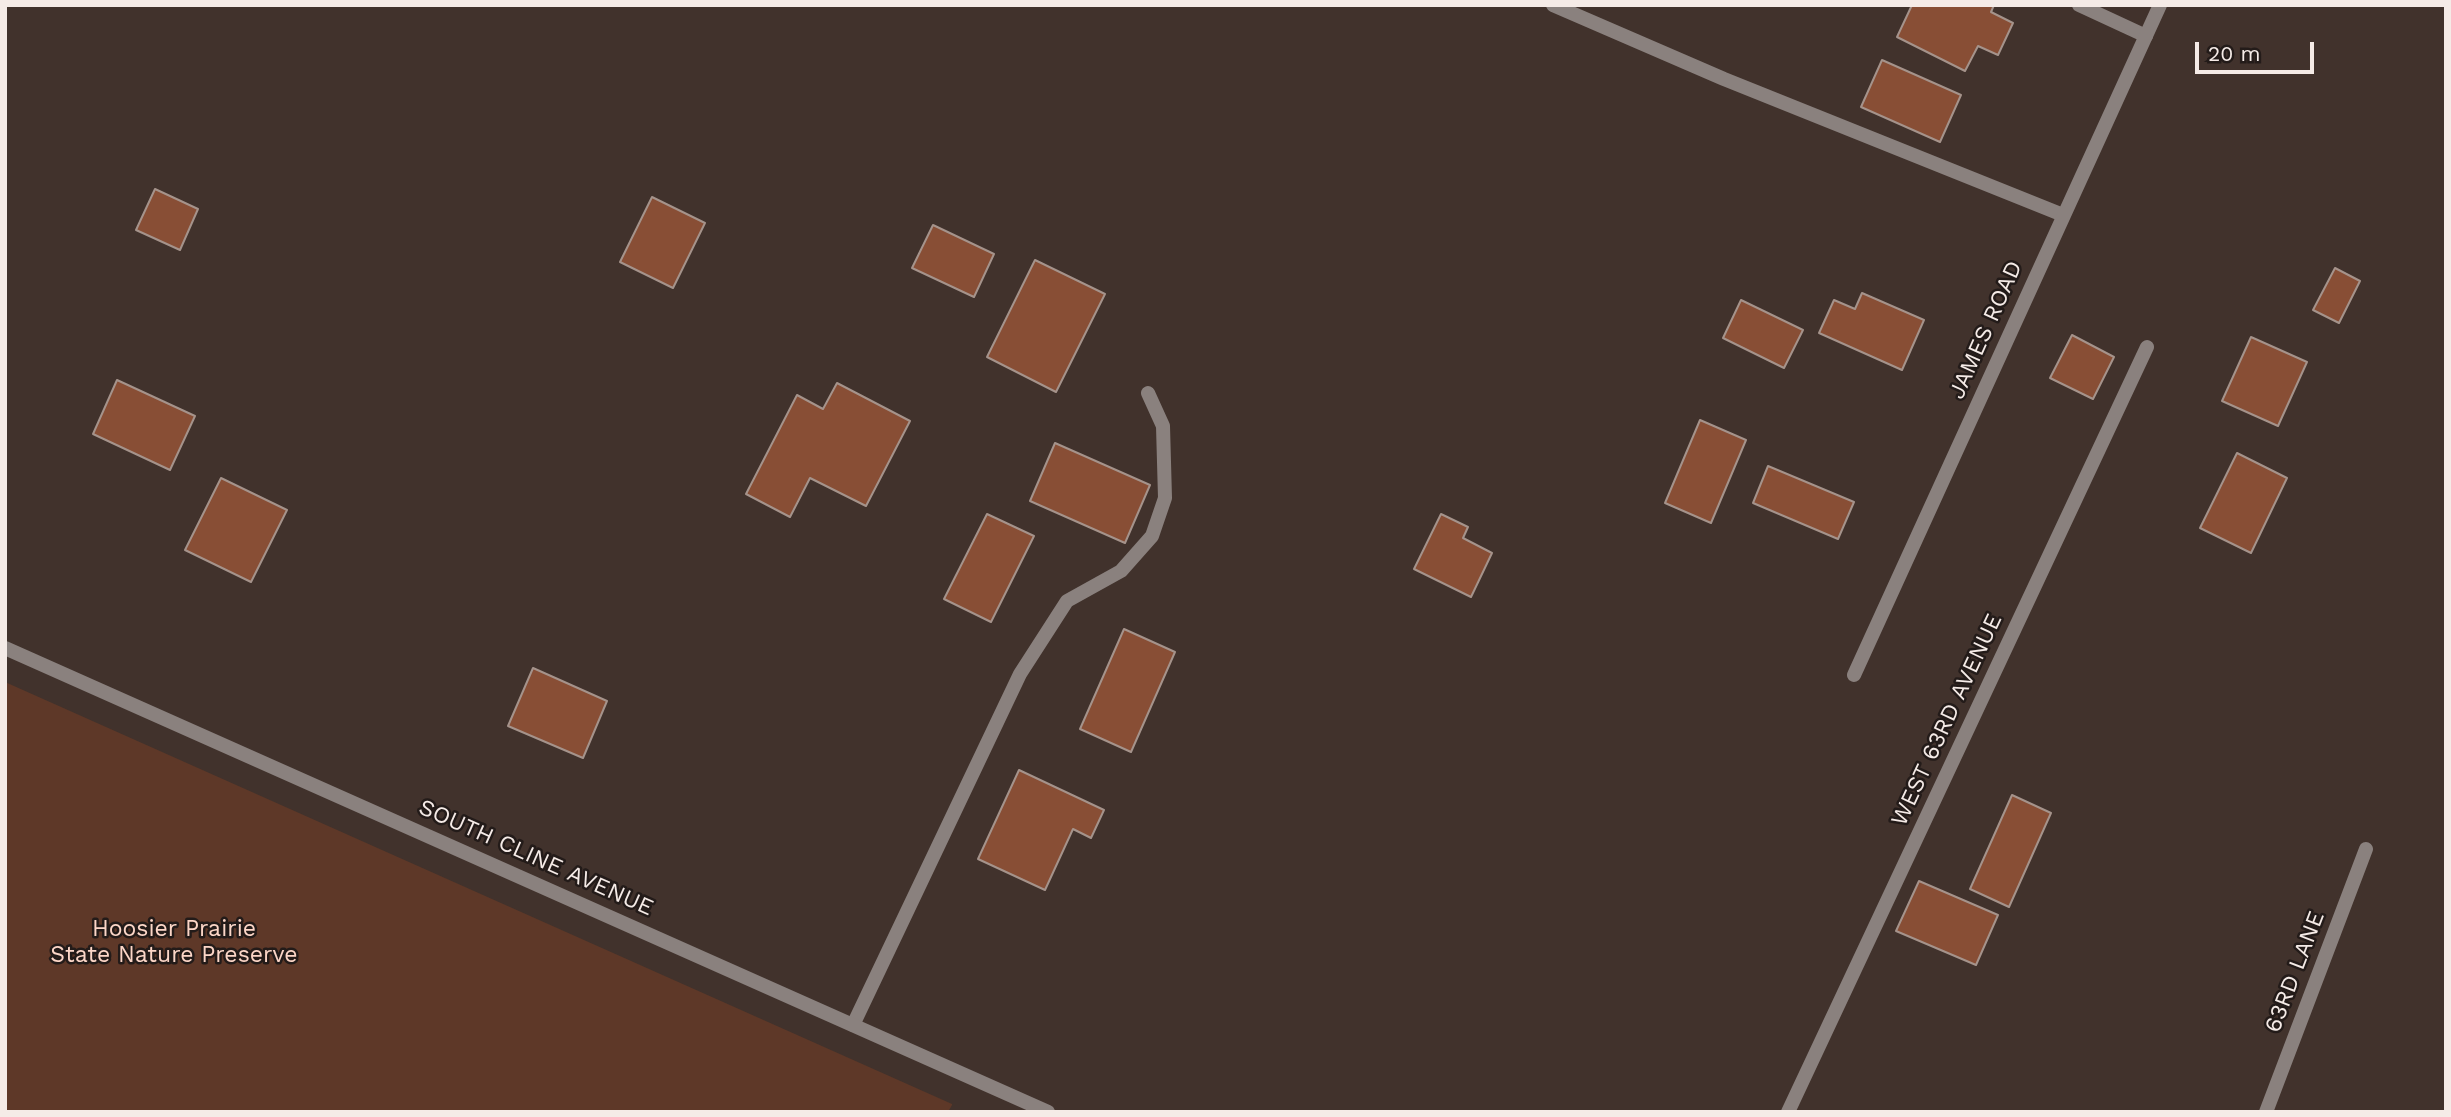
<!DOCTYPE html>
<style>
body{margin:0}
#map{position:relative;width:2451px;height:1117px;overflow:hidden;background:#41322c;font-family:"Work Sans",sans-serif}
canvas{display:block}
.frame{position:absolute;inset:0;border:7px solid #f5ebe7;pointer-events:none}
.scale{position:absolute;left:2195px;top:42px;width:119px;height:32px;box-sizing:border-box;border:4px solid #f5ebe7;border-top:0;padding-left:9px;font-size:21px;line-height:24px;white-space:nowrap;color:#f5ebe7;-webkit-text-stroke:5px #231b19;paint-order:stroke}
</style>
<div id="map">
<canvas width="2451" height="1117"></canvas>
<div class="frame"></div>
<div class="scale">20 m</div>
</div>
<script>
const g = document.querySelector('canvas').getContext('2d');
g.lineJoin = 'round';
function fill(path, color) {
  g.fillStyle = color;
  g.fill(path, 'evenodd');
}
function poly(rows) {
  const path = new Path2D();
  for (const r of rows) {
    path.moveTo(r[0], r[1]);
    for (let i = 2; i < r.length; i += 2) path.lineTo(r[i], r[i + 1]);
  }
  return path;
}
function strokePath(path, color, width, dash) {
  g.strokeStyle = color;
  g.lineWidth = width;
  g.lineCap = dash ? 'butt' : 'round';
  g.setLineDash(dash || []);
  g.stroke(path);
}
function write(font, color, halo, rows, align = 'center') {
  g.font = font + ' "Work Sans",sans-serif';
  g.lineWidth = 5;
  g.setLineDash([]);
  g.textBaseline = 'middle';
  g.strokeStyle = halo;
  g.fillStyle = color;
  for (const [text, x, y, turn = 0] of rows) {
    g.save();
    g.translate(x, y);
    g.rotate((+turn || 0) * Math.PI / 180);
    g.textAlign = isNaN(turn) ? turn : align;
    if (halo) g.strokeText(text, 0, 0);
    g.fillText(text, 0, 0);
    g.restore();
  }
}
const green = poly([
 [5,682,952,1104,952,1105,948,1112,5,1112]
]);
const building = poly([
 [1912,5,1994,5,1991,12,2013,23,1998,55,1978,46,1965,71,1897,37,1912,5],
 [1882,60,1961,95,1940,142,1861,107,1882,60],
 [155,189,198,209,180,250,136,230,155,189],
 [652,197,705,223,673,288,620,262,652,197],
 [933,225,994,254,974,297,912,268,933,225],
 [1035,260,1105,294,1056,392,987,357,1035,260],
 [2335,268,2360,281,2339,323,2313,310,2335,268],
 [1862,293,1924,320,1902,370,1819,333,1834,300,1855,309,1862,293],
 [1741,300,1803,330,1784,368,1723,338,1741,300],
 [2072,335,2114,357,2093,399,2050,378,2072,335],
 [2251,337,2307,362,2278,426,2222,401,2251,337],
 [117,380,195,416,170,470,93,434,117,380],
 [837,383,910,421,866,506,810,478,790,517,746,494,797,395,823,409,837,383],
 [1700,420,1746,440,1711,523,1665,503,1700,420],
 [1055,443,1150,485,1125,543,1030,501,1055,443],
 [2237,453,2287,478,2251,553,2200,528,2237,453],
 [1768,466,1854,502,1838,539,1753,503,1768,466],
 [221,478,287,510,251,582,185,550,221,478],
 [987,514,1034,536,991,622,944,599,987,514],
 [1441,514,1468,527,1463,538,1492,553,1471,597,1414,569,1441,514],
 [1124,629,1175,652,1131,752,1080,729,1124,629],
 [533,668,607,701,583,758,508,726,533,668],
 [1019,770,1104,810,1091,838,1073,829,1045,890,978,859,1019,770],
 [2012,795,2051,813,2009,907,1970,889,2012,795],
 [1919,881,1998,915,1976,965,1896,931,1919,881]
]);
const service = poly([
 [1553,5,1724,79,2063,215],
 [2079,5,2146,36],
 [853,1025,1020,674,1067,601,1121,571,1152,536,1165,498,1163,426,1148,393]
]);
const minor = poly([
 [1854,675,2160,5],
 [1788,1112,2147,347],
 [2266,1112,2366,849]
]);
const tertiary = poly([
 [5,648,1048,1112]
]);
const streetNames = [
 ["JAMES ROAD",1986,330,-66],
 ["WEST 63RD AVENUE",1947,720,-65],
 ["SOUTH CLINE AVENUE",536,858,24],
 ["63RD LANE",2295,972,-69]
];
const parkNames = [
 ["Hoosier Prairie",174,929],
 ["State Nature Preserve",174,955]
];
fill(green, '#5e3828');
fill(building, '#884e35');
strokePath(building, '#a5938b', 2);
strokePath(service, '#8a817e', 14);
strokePath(minor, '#8a817e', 14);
strokePath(tertiary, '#8a817e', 14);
write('23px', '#f5ebe7', '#231b19', streetNames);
write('23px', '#fcd6c7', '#231b19', parkNames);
</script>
